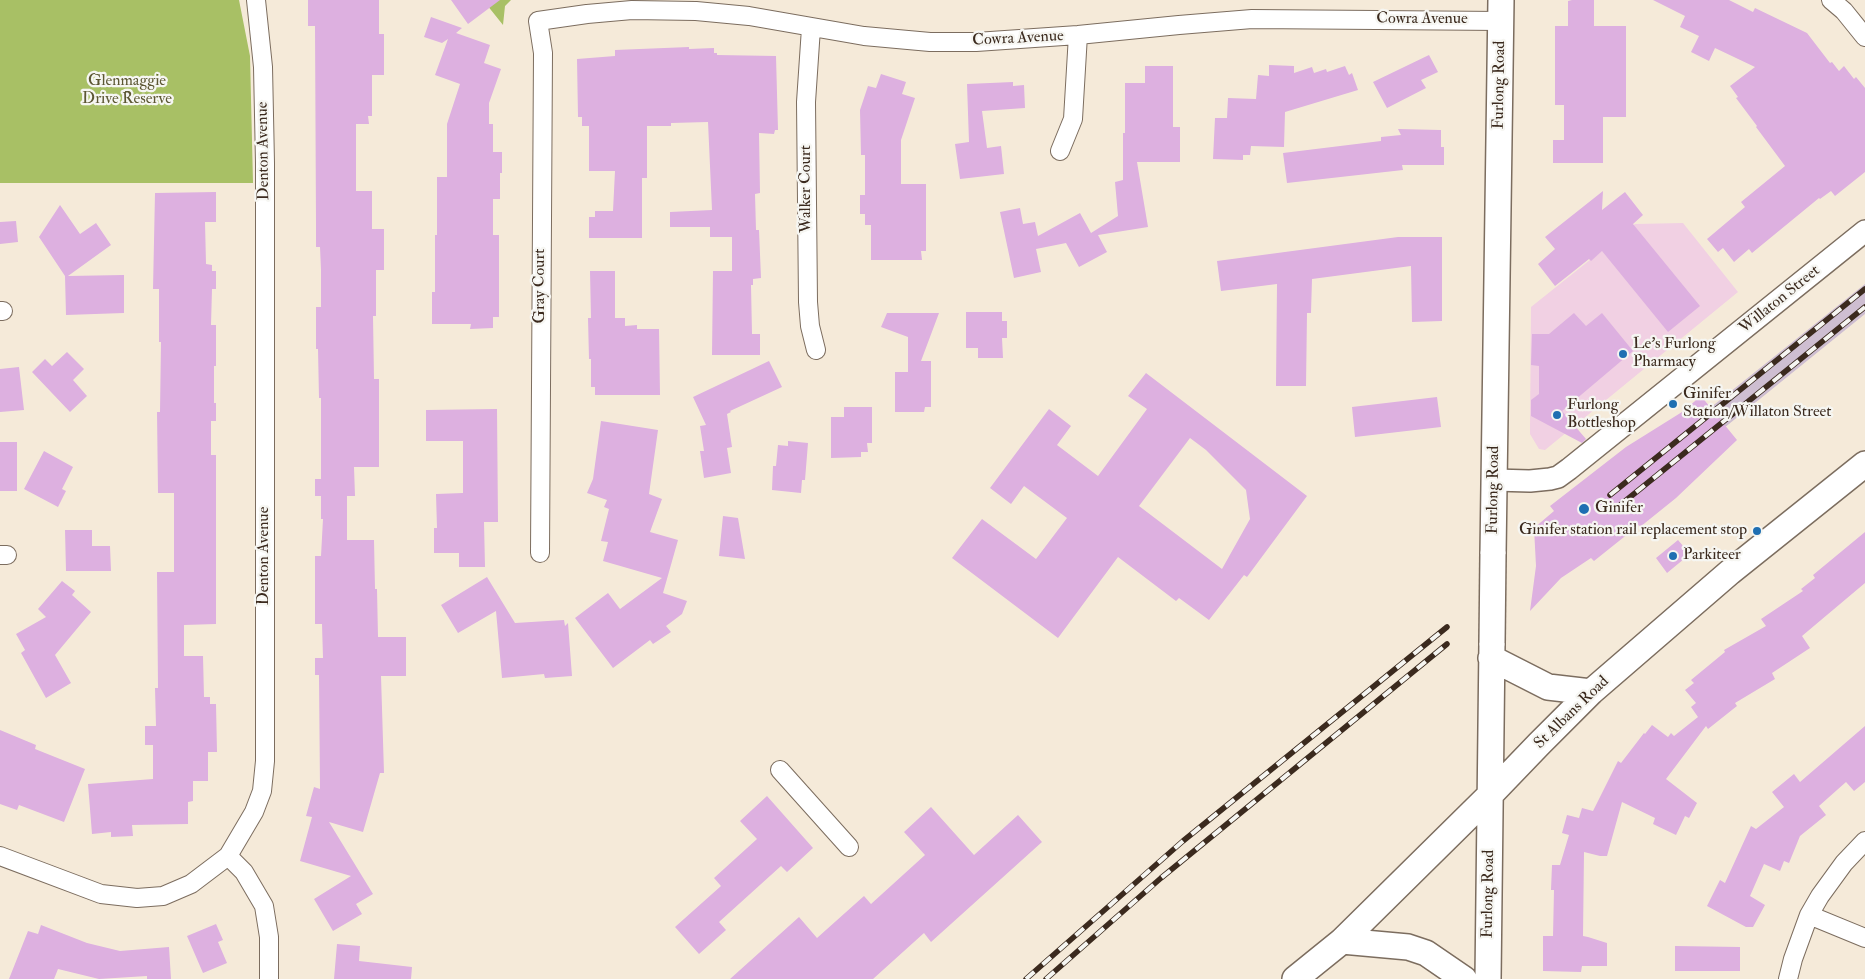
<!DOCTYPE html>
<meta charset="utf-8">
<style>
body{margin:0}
canvas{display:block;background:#f5ead9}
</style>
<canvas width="1865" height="979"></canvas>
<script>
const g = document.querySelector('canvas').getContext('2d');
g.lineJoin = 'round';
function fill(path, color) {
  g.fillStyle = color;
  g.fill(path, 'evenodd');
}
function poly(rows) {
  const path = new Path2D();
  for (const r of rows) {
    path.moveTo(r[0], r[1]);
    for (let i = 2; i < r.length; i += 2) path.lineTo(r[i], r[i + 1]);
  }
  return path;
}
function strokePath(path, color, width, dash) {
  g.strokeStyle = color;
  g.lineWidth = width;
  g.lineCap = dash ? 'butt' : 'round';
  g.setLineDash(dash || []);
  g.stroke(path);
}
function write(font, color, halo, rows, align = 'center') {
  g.font = font + ' "IM FELL Double Pica",serif';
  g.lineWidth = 4.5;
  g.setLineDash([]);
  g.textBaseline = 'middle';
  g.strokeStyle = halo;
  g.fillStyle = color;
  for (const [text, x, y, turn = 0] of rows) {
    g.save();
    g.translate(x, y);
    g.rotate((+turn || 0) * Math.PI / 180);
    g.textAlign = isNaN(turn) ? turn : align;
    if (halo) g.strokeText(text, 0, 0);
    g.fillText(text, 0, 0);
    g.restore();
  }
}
const built = poly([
 [1683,223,1738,292,1545,450,1539,449,1530,434,1531,307,1635,224]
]);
const industrial = poly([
 [1865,284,1865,314,1625,508,1610,488]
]);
const green = poly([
 [0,0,239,0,250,56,253,183,0,183],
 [483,0,511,0,505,6,503,25]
]);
const building = poly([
 [308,0,379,0,379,34,384,34,384,75,372,75,372,116,368,116,369,124,356,124,356,191,372,191,372,229,384,229,384,270,376,270,376,316,373,316,374,379,379,379,379,467,354,467,355,496,347,496,347,540,374,540,375,589,377,589,378,637,406,637,406,676,381,676,384,773,380,773,363,832,329,822,373,894,356,904,362,914,333,931,314,899,351,876,300,861,312,817,306,816,314,787,320,789,319,675,315,675,315,658,323,658,322,624,315,624,315,556,321,556,323,519,321,519,321,496,315,496,315,479,321,479,321,398,319,398,318,349,316,349,316,307,321,307,321,270,320,247,316,247,316,224,315,26,308,26],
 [451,0,500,0,468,24],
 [1572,0,1594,0,1594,26,1626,26,1626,117,1603,117,1603,163,1553,163,1553,140,1564,140,1564,105,1555,105,1555,26,1568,26,1568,1],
 [1653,0,1729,0,1753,12,1755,8,1807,33,1830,63,1832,62,1839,71,1844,66,1854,79,1856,77,1865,88,1865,172,1835,196,1831,191,1820,199,1819,198,1752,253,1749,249,1734,262,1723,248,1718,252,1707,239,1745,207,1741,202,1785,166,1756,127,1757,126,1736,98,1738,97,1730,86,1755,67,1715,48,1709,61,1691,52,1699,36,1680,27,1685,16],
 [431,17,462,28,456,33,490,45,484,63,501,69,489,103,489,124,493,124,493,152,502,152,502,173,500,173,500,199,493,199,493,235,499,235,499,317,493,317,493,328,470,329,471,324,432,324,432,292,435,292,435,235,437,235,437,177,447,177,447,124,460,84,435,75,448,39,442,43,424,37],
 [689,47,689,49,714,48,714,53,717,53,717,55,776,56,778,130,775,130,774,134,759,133,760,193,755,194,756,230,759,230,761,278,753,279,753,285,751,285,752,334,760,334,760,355,712,355,713,271,732,271,732,237,710,237,710,227,670,227,670,212,712,210,708,122,671,123,671,126,647,126,647,178,642,178,642,238,589,238,589,217,595,217,595,211,613,211,615,171,589,171,589,126,582,126,582,117,578,117,577,59,615,56,615,50],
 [1429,55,1438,72,1421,80,1426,88,1387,108,1373,82],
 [1269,65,1294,66,1294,73,1312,67,1314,73,1326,69,1327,72,1345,66,1349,75,1352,73,1358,90,1285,112,1284,147,1251,146,1250,155,1243,155,1243,160,1213,159,1215,118,1227,118,1228,98,1256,99,1258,75,1269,76],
 [1145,66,1173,66,1173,127,1180,127,1180,162,1137,162,1148,227,1098,235,1107,252,1079,267,1066,243,1036,249,1041,272,1014,278,1000,212,1020,208,1023,224,1035,222,1038,236,1080,213,1091,233,1118,216,1115,182,1123,180,1123,133,1125,133,1125,83,1145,83],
 [881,74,906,82,902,94,915,98,901,140,901,184,926,184,926,251,921,251,922,260,871,260,871,225,865,225,865,214,860,214,860,195,865,195,865,155,861,155,860,110,868,86,876,88],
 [1013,82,1013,86,1024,85,1025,108,982,111,987,148,1001,146,1004,174,960,179,955,144,969,142,967,84],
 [1398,129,1441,130,1441,147,1444,147,1444,165,1402,165,1403,170,1287,183,1283,153,1381,141,1381,137,1401,135],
 [1603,191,1602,210,1625,192,1643,215,1633,224,1700,306,1668,332,1602,251,1591,261,1589,259,1555,286,1538,264,1555,249,1545,237],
 [216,192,216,222,205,222,206,264,212,265,212,271,216,271,216,289,212,289,211,325,216,325,216,366,214,366,214,403,216,403,216,421,211,421,211,455,216,455,216,624,184,625,184,656,203,656,204,697,210,697,210,704,216,704,217,752,208,752,208,781,193,781,193,801,188,802,188,824,132,825,133,836,111,837,111,832,92,834,88,784,153,779,153,745,145,745,145,726,156,726,155,688,158,688,157,572,174,572,174,493,158,493,157,412,160,412,161,342,159,342,159,289,153,289,155,193],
 [60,205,80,234,96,223,111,245,68,276,124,275,124,313,66,315,65,276,39,237],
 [16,221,18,242,0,244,0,222],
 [1398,237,1442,237,1442,321,1412,322,1411,266,1312,279,1311,313,1307,313,1306,386,1276,386,1277,284,1221,291,1217,261],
 [590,271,615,271,615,318,625,318,625,326,637,325,637,329,659,329,660,395,595,395,595,387,591,387,591,359,589,359,588,318,591,318],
 [966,312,1002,312,1002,321,1007,321,1007,338,1002,338,1003,358,978,358,978,348,966,348],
 [887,313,939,313,921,361,931,361,931,407,925,407,924,412,895,412,895,372,908,372,908,337,881,327],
 [1574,313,1586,326,1602,313,1633,351,1562,411,1586,439,1582,443,1531,416,1531,400,1539,394,1539,366,1531,365,1532,334,1549,334],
 [67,352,84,369,73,380,87,396,70,412,32,372,45,359,52,366],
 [769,361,782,387,730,411,731,412,727,414,732,447,727,448,731,473,704,478,700,451,704,451,700,426,706,425,693,397],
 [19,367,24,410,0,412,0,369],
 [1146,373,1307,496,1247,577,1244,575,1209,620,1179,598,1176,601,1118,557,1058,638,952,558,982,519,1036,559,1067,518,1024,486,1011,504,990,488,1049,409,1071,426,1057,445,1098,476,1147,409,1128,396],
 [1190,438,1206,450,1246,490,1250,519,1222,569,1139,506],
 [1701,396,1737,440,1676,498,1640,527,1639,525,1594,561,1591,558,1561,578,1530,611,1536,566,1534,528,1554,511,1550,506,1626,447,1682,412],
 [1437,397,1441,427,1355,437,1352,407],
 [844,407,872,407,872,443,867,443,868,452,861,452,861,457,831,458,831,417,844,417],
 [497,409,498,522,484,522,485,567,459,567,459,553,434,553,434,528,437,528,436,494,463,493,463,441,426,441,426,410],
 [601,421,658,430,649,494,662,499,650,532,678,540,663,593,687,601,682,614,666,626,671,632,653,644,650,640,613,668,575,618,608,593,620,609,662,578,603,561,608,542,601,541,609,509,604,507,607,500,587,493,593,479],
 [788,441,808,443,805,480,802,480,801,493,772,490,773,466,776,466,778,445,788,446],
 [0,442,17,442,17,491,0,491],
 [44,451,73,467,62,489,66,491,58,507,24,489],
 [723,516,738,518,745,559,719,556],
 [65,530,92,530,92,546,110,546,111,571,66,571],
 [1865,532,1865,583,1802,636,1810,648,1772,673,1775,679,1735,703,1737,706,1708,729,1706,726,1666,779,1697,803,1689,818,1685,816,1676,835,1653,824,1655,818,1622,802,1607,856,1600,856,1584,852,1583,936,1588,937,1607,943,1607,966,1582,966,1581,972,1543,971,1543,936,1553,936,1554,890,1551,890,1552,865,1560,865,1569,835,1562,833,1567,815,1579,818,1582,808,1593,811,1618,761,1621,763,1644,733,1645,734,1652,725,1668,737,1671,733,1674,736,1698,717,1691,707,1696,703,1685,690,1694,683,1691,680,1725,652,1724,650,1766,626,1761,619,1803,591,1801,589,1815,578,1813,575],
 [1678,540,1690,554,1667,573,1656,558],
 [487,577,515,623,564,620,565,626,568,623,572,676,545,678,544,674,502,678,496,611,458,633,441,605],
 [62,581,75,591,72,595,91,612,55,655,71,683,46,698,21,653,25,650,16,634,46,617,38,609],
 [1865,726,1865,782,1854,791,1846,782,1819,806,1826,815,1800,836,1789,863,1784,861,1780,871,1764,864,1750,896,1765,905,1753,927,1746,927,1707,906,1720,880,1725,883,1751,826,1756,829,1784,807,1772,792,1794,774,1800,782],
 [0,730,36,745,35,749,85,769,64,822,19,805,17,810,0,804],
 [767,796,813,848,787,872,781,866,719,922,726,930,699,954,675,927,721,886,714,878,757,839,740,821],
 [931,807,974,855,1018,815,1042,842,931,942,924,933,873,979,730,979,799,917,817,938,864,896,871,904,925,855,904,832],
 [216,924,223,940,218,942,227,963,203,973,187,936],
 [41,925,87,943,120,951,169,947,171,979,147,979,147,976,99,979,58,969,54,979,9,979,28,931,38,934],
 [337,944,360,946,359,961,412,967,411,979,334,979],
 [1675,946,1740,947,1740,971,1675,971]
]);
const minor = poly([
 [1831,0,1844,11,1865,37],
 [811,28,806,102,808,302,810,326,816,350],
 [1060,151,1073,119,1078,35],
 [0,311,3,311],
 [540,553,543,53,538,21,587,14,632,10,696,11,749,16,864,36,930,42,976,42,1078,35,1179,25,1252,19,1501,21],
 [0,555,7,555],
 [780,770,849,847],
 [0,856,101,894,137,898,163,896,191,884,228,856,254,812,262,791,265,761,265,163,263,67,256,0],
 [228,856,244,872,264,906,269,937,269,979],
 [1809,915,1865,938],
 [1788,979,1793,959,1809,915,1820,896,1844,863,1865,841]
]);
const tertiary = poly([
 [1494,480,1530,481,1550,479,1558,477,1569,469,1865,231]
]);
const secondary = poly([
 [1493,554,1501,0],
 [1491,658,1548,687,1591,692],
 [1342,941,1408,947,1426,953,1464,979],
 [1295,979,1342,941,1489,796,1539,744,1591,692,1730,572,1865,464],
 [1488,979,1492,643]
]);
const rail = poly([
 [1610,495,1865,289],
 [1619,506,1865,307],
 [1026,979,1183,841,1447,627],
 [1046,979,1161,878,1447,644]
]);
const secondaryBridge = poly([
 [1492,643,1493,554]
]);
const markers = [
 [1623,354,5,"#1f6fb2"],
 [1673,404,5,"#1f6fb2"],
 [1557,415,5,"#1f6fb2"],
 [1584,509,6,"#1f6fb2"],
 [1757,531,5,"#1f6fb2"],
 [1673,556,5,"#1f6fb2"]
];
const streetNames = [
 ["Cowra Avenue",1422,20],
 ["Cowra Avenue",1018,39,-3],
 ["Furlong Road",1500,85,-89],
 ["Denton Avenue",264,151,-91],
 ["Walker Court",807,189,-90],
 ["Gray Court",541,286,-90],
 ["Willaton Street",1780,300,-39],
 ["Furlong Road",1494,490,-89],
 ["Denton Avenue",265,556,-90],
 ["St Albans Road",1572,713,-44],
 ["Furlong Road",1489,894,-89]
];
const parkNames = [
 ["Glenmaggie",127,82],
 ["Drive Reserve",127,100]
];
const poiNames = [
 ["Le’s Furlong",1633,345],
 ["Pharmacy",1633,363],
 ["Ginifer",1683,395],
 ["Station/Willaton Street",1683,413],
 ["Furlong",1567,406],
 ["Bottleshop",1567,424],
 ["Ginifer",1595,509],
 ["Ginifer station rail replacement stop",1747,531,"right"],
 ["Parkiteer",1683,556]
];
fill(built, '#f1d0e3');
fill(industrial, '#cebed1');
fill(green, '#a8c065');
fill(building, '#ddb0e0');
strokePath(minor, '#7c6d5f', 20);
strokePath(tertiary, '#7c6d5f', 24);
strokePath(secondary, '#7c6d5f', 28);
strokePath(minor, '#fff', 18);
strokePath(tertiary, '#fff', 21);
strokePath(secondary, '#fff', 25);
strokePath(rail, '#3b2a1e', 5.5);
strokePath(rail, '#f6f6f2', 4, [11]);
strokePath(secondaryBridge, '#7c6d5f', 28, []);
strokePath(secondaryBridge, '#fff', 25);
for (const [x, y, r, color] of markers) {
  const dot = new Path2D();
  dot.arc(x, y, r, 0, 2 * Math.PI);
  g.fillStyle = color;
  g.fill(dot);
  strokePath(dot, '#f6f6f2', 2);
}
write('16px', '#3b2a1e', '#f6f6f2', streetNames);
write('16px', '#5c5733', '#f6f6f2', parkNames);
write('16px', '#3b2a1e', '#f6f6f2', poiNames, 'left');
</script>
